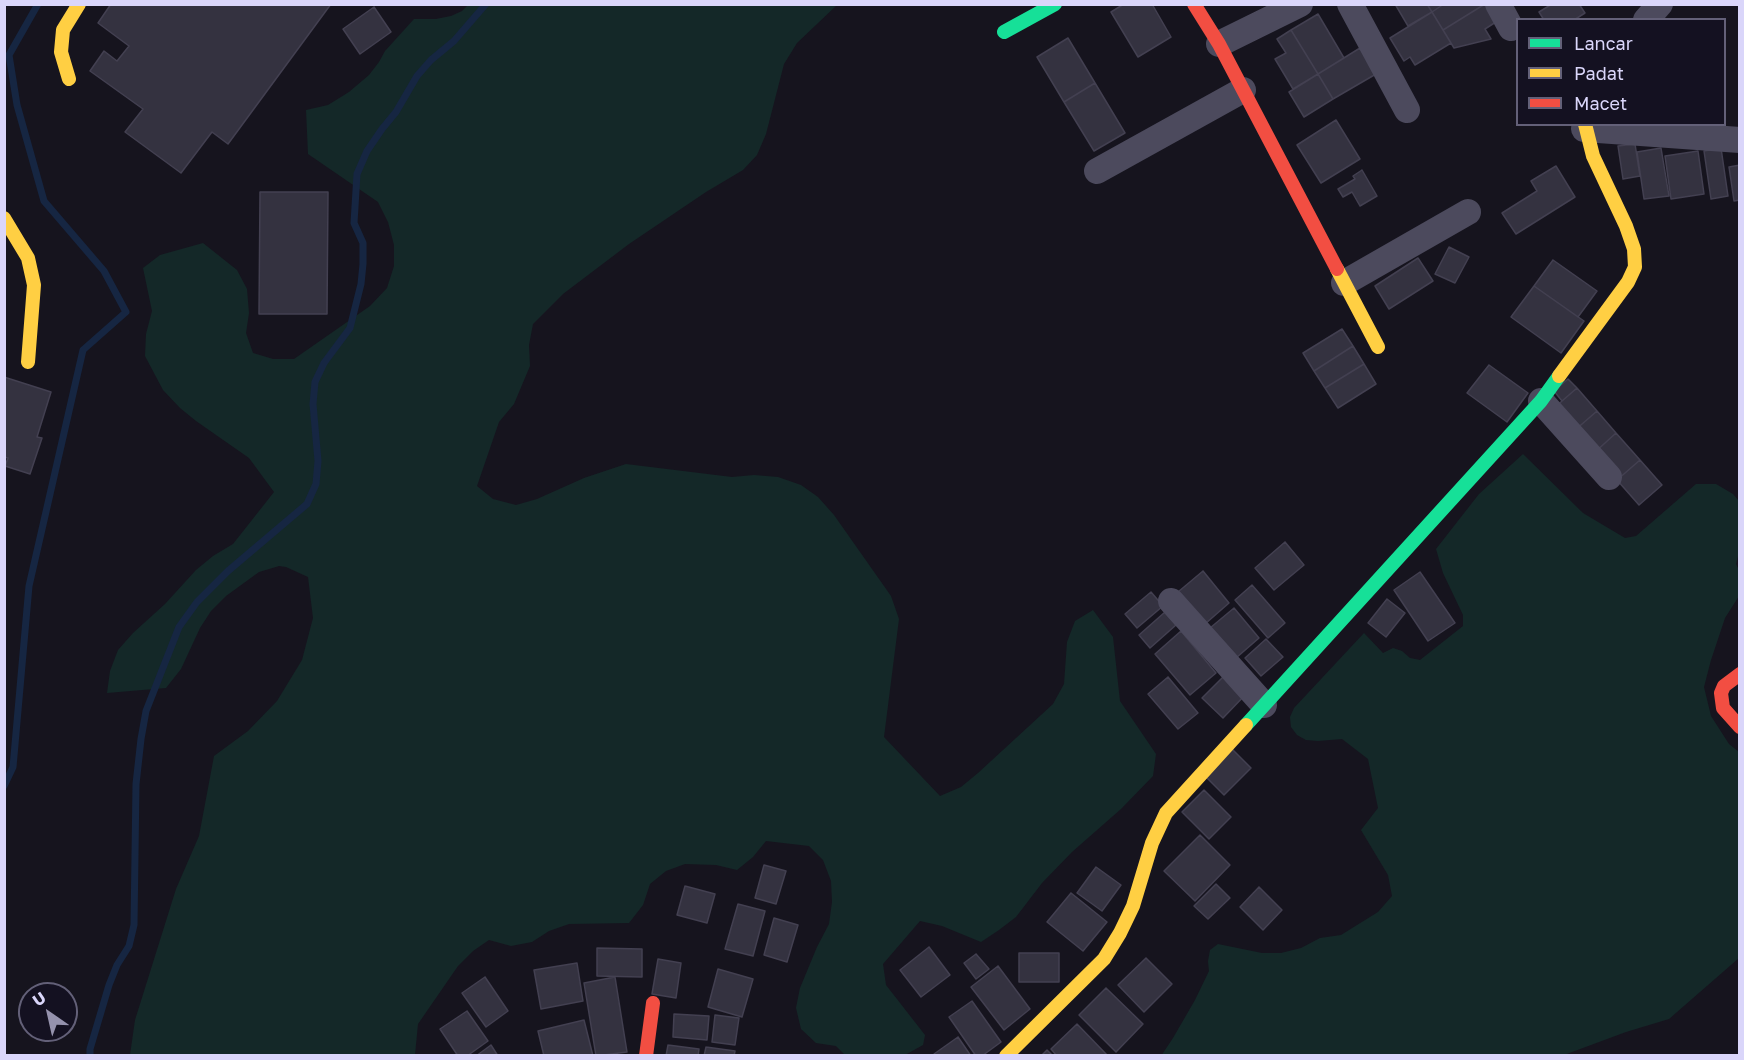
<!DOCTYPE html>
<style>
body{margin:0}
#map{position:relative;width:1744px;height:1060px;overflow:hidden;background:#16141e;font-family:"Golos Text",sans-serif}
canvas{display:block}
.frame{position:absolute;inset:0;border:6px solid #dad6fa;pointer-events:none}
.legend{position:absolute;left:1516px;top:18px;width:210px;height:108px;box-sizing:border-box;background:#141121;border:2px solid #636078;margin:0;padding:8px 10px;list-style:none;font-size:18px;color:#dad6fa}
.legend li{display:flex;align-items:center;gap:12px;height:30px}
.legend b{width:30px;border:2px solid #636078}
.north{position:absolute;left:18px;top:982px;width:60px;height:60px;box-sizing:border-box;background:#141121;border:2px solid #636078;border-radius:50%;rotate:326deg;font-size:16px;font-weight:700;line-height:24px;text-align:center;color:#dad6fa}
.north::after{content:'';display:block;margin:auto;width:21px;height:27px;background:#9592ad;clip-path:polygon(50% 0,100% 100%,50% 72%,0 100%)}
</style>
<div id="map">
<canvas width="1744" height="1060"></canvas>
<div class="frame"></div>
<ul class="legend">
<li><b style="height:8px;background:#16e098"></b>Lancar</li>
<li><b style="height:8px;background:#ffcf43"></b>Padat</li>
<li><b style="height:8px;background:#f24e42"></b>Macet</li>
</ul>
<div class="north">U</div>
</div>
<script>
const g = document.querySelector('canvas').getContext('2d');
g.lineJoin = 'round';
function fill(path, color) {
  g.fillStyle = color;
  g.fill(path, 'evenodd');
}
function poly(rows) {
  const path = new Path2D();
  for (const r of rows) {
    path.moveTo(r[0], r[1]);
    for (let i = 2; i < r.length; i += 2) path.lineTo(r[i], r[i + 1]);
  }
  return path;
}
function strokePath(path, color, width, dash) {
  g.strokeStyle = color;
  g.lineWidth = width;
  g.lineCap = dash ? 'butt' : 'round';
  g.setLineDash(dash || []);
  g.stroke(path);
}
const green = poly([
 [469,4,837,5,797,43,784,64,766,134,757,155,743,170,706,192,629,244,563,294,533,324,529,345,530,366,514,404,499,422,477,486,493,499,516,505,537,499,584,478,626,464,732,477,754,475,778,477,801,485,818,497,834,515,891,596,899,619,884,737,940,796,961,787,978,773,1053,704,1064,684,1067,642,1075,621,1093,610,1113,637,1120,701,1156,754,1153,776,1121,809,1072,852,1042,883,1016,917,999,930,981,942,942,926,920,921,883,964,886,985,925,1035,923,1045,905,1055,845,1055,836,1046,816,1043,801,1029,796,1008,800,988,817,947,829,924,832,902,831,881,823,860,809,846,766,841,753,857,737,870,716,865,685,864,666,871,650,884,643,905,629,923,569,924,549,931,532,942,511,946,489,940,473,951,458,966,418,1024,415,1055,130,1055,135,1020,176,889,199,836,214,756,248,731,277,701,302,660,313,618,308,577,286,567,279,566,259,572,226,596,211,611,200,628,181,669,166,688,107,693,110,671,118,650,133,633,165,604,196,570,213,556,233,544,274,492,249,458,196,421,180,408,163,390,145,356,146,334,152,311,143,268,160,255,203,243,237,270,247,289,249,313,246,333,253,353,273,359,294,359,370,306,387,288,394,266,394,245,388,222,378,202,308,154,306,110,328,105,349,92,369,75,379,62,385,51,414,19,436,19,451,16,462,11],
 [1523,454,1583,513,1625,538,1636,536,1696,484,1716,484,1733,494,1739,501,1740,549,1736,564,1739,570,1739,596,1725,618,1711,660,1704,687,1711,716,1729,744,1739,752,1739,958,1669,1019,1626,1032,1564,1055,1161,1056,1173,1038,1195,1000,1209,971,1208,961,1210,950,1218,944,1262,953,1281,953,1301,948,1320,938,1341,935,1378,912,1392,896,1388,875,1361,830,1378,808,1368,759,1342,739,1318,741,1306,740,1297,735,1291,727,1290,717,1294,708,1364,633,1383,653,1393,648,1402,651,1410,658,1420,660,1463,626,1463,615,1443,573,1436,549,1479,494]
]);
const stream = poly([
 [4,786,13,767,29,586,83,350,126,312,104,271,44,201,17,105,9,55,38,4],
 [90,1056,90,1049,109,985,117,965,129,946,134,925,136,784,141,739,146,711,179,627,197,602,228,571,307,504,316,484,318,461,313,404,315,382,324,363,350,328,361,284,363,264,363,243,354,223,357,174,367,151,382,129,396,112,417,76,431,60,454,41,486,4]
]);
const building = poly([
 [111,4,331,4,228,144,212,132,181,173,125,132,143,109,90,71,104,51,117,61,129,46,98,23,111,4],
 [1124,4,1152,4,1171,37,1138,57,1111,12,1124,4],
 [1395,4,1427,4,1432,12,1408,26,1395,4],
 [1427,4,1444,4,1432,12,1427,4],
 [1444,4,1485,4,1443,30,1432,12,1444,4],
 [1485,4,1489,4,1499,20,1485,29,1491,39,1454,48,1443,30,1485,4],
 [1552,4,1579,4,1585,13,1574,20,1544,20,1539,12,1552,4],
 [374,7,391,32,360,54,343,29,374,7],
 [1432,12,1451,43,1415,65,1410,57,1404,61,1390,38,1432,12],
 [1318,14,1344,58,1318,74,1291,30,1318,14],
 [1291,30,1318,74,1293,89,1275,59,1286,53,1277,39,1291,30],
 [1068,38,1095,83,1064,102,1037,57,1068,38],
 [1360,48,1376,74,1333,99,1318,74,1360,48],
 [1318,74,1333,99,1304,117,1289,92,1318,74],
 [1095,83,1125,133,1094,151,1064,102,1095,83],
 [1336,120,1360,159,1321,183,1297,145,1336,120],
 [1635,144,1640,176,1623,179,1618,146,1635,144],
 [1661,148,1669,196,1644,199,1637,152,1661,148],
 [1721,148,1728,196,1711,199,1704,151,1721,148],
 [1698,151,1704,194,1671,199,1665,156,1698,151],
 [1740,165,1740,200,1734,201,1729,167,1740,165],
 [1556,166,1575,197,1516,234,1502,213,1537,191,1531,181,1556,166],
 [1362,170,1377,196,1360,206,1352,192,1343,197,1338,189,1355,179,1353,176,1362,170],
 [260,192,328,192,327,314,259,314,260,192],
 [1449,247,1469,257,1455,283,1435,274,1449,247],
 [1418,258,1433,281,1389,309,1375,286,1418,258],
 [1553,260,1597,291,1578,317,1534,286,1553,260],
 [1534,286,1584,321,1561,353,1511,317,1534,286],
 [1342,329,1353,346,1314,371,1303,353,1342,329],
 [1353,346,1364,364,1325,388,1314,371,1353,346],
 [1364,364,1376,384,1338,408,1325,388,1364,364],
 [1489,365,1528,393,1507,422,1467,393,1489,365],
 [4,377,51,392,37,437,42,438,30,474,5,466,8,458,4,457,4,377],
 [1568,379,1577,388,1562,401,1554,391,1568,379],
 [1577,388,1597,411,1574,431,1554,408,1577,388],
 [1597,411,1616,433,1594,453,1574,431,1597,411],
 [1616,433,1640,460,1617,480,1594,453,1616,433],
 [1640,460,1662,485,1639,505,1617,480,1640,460],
 [1285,542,1304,565,1274,590,1255,568,1285,542],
 [1203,571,1229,603,1205,624,1178,592,1203,571],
 [1420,572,1455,623,1428,641,1394,590,1420,572],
 [1252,585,1285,623,1268,638,1235,600,1252,585],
 [1151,592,1163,606,1137,628,1125,614,1151,592],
 [1387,599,1405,613,1386,637,1368,623,1387,599],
 [1234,608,1259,638,1236,658,1210,628,1234,608],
 [1165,612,1176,625,1150,648,1139,635,1165,612],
 [1181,631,1216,673,1190,695,1155,654,1181,631],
 [1266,639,1283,657,1261,676,1245,658,1266,639],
 [1226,674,1247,693,1223,718,1202,698,1226,674],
 [1168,677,1198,713,1178,729,1148,694,1168,677],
 [1231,748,1251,768,1224,795,1204,775,1231,748],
 [1204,790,1231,817,1209,839,1182,812,1204,790],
 [1200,835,1230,865,1195,901,1164,871,1200,835],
 [764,865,786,871,776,904,755,898,764,865],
 [1096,867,1121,885,1102,911,1077,893,1096,867],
 [1216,884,1230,898,1208,919,1194,906,1216,884],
 [685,886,715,894,707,923,677,915,685,886],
 [1259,887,1282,910,1263,930,1240,907,1259,887],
 [1071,893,1107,922,1083,951,1047,922,1071,893],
 [738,904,765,911,753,956,725,949,738,904],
 [774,918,798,925,787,962,764,955,774,918],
 [929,947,950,975,921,997,900,970,929,947],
 [597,948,642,949,642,977,597,976,597,948],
 [1019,953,1059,953,1059,982,1019,982,1019,953],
 [976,954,989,969,976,979,964,963,976,954],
 [1146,958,1172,984,1144,1012,1118,985,1146,958],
 [658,959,681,963,676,998,652,994,658,959],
 [577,963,583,1001,541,1009,534,970,577,963],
 [998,966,1030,1009,1004,1030,971,987,998,966],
 [718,969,753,979,742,1017,708,1007,718,969],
 [485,977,508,1011,486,1027,462,993,485,977],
 [615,977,627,1052,596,1056,584,983,615,977],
 [1106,988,1143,1024,1116,1052,1079,1015,1106,988],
 [972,1001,1001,1042,982,1056,976,1056,949,1017,972,1001],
 [467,1011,488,1041,467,1056,458,1056,440,1029,467,1011],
 [674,1014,709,1016,707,1040,673,1037,674,1014],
 [715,1015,739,1018,735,1045,712,1042,715,1015],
 [584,1020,593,1056,544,1056,538,1031,584,1020],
 [1077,1024,1108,1056,1057,1056,1051,1049,1077,1024],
 [958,1037,971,1056,935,1056,934,1054,958,1037],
 [491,1045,498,1056,476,1056,491,1045],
 [668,1045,699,1049,698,1056,666,1056,668,1045],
 [706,1047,735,1051,734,1056,704,1056,706,1047],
 [1047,1050,1053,1056,1041,1056,1047,1050]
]);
const street = poly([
 [1350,4,1407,110],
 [1498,4,1511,28],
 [1646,20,1660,4],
 [1219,44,1300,4],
 [1584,129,1740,140],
 [1097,171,1243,90],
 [1344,283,1468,212],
 [1541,401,1609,477],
 [1171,601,1264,705]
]);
const fast = poly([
 [1004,32,1055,4],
 [1246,725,1541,401,1559,376]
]);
const slow = poly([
 [69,79,61,52,63,30,79,4],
 [4,218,28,258,34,285,28,362],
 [1337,269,1378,347],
 [1559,376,1628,282,1635,267,1634,249,1626,226,1593,156,1585,124],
 [1006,1056,1104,959,1120,933,1133,906,1152,843,1166,813,1246,725]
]);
const jam = poly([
 [1194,4,1219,44,1337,269],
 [1740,674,1724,686,1721,693,1723,708,1740,727],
 [646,1056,653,1003]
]);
fill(green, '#142828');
strokePath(stream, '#162642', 7);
fill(building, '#343240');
strokePath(building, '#434051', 1.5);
strokePath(street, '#4c4a5d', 26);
strokePath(fast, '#16e098', 14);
strokePath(slow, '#ffcf43', 14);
strokePath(jam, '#f24e42', 14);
</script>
